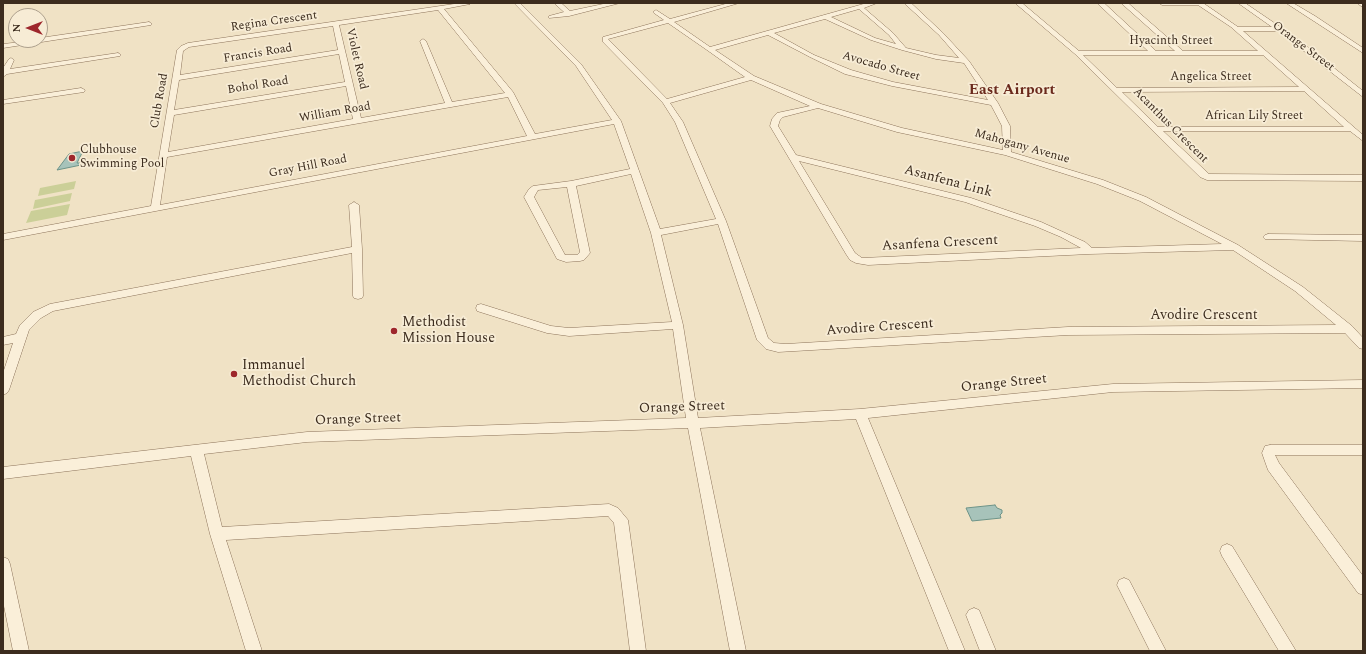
<!DOCTYPE html>
<style>
body{margin:0}
#map{position:relative;width:1366px;height:654px;overflow:hidden;background:#f0e2c5;font-family:Spectral,serif}
canvas{display:block}
.frame{position:absolute;inset:0;border:4px solid #3c2c1e;pointer-events:none}
.north{position:absolute;left:8px;top:8px;width:40px;height:40px;box-sizing:border-box;background:#f7ecd5;border:1px solid #ac9f8c;border-radius:50%;rotate:270deg;font-size:11px;font-weight:700;line-height:16px;text-align:center;color:#3c2c1e}
.north::after{content:'';display:block;margin:auto;width:14px;height:18px;background:#9e272c;clip-path:polygon(50% 0,100% 100%,50% 72%,0 100%)}
</style>
<div id="map">
<canvas width="1366" height="654"></canvas>
<div class="frame"></div>
<div class="north">N</div>
</div>
<script>
const g = document.querySelector('canvas').getContext('2d');
g.lineJoin = 'round';
function fill(path, color) {
  g.fillStyle = color;
  g.fill(path, 'evenodd');
}
function poly(rows) {
  const path = new Path2D();
  for (const r of rows) {
    path.moveTo(r[0], r[1]);
    for (let i = 2; i < r.length; i += 2) path.lineTo(r[i], r[i + 1]);
  }
  return path;
}
function strokePath(path, color, width, dash) {
  g.strokeStyle = color;
  g.lineWidth = width;
  g.lineCap = dash ? 'butt' : 'round';
  g.setLineDash(dash || []);
  g.stroke(path);
}
function write(font, color, halo, rows, align = 'center') {
  g.font = font + ' Spectral,serif';
  g.lineWidth = 3.5;
  g.setLineDash([]);
  g.textBaseline = 'middle';
  g.strokeStyle = halo;
  g.fillStyle = color;
  for (const [text, x, y, turn = 0] of rows) {
    g.save();
    g.translate(x, y);
    g.rotate((+turn || 0) * Math.PI / 180);
    g.textAlign = isNaN(turn) ? turn : align;
    if (halo) g.strokeText(text, 0, 0);
    g.fillText(text, 0, 0);
    g.restore();
  }
}
const green = poly([
 [76,181,74,189,38,196,40,188],
 [72,193,70,201,33,209,35,200],
 [70,204,67,215,26,223,31,211]
]);
const water = poly([
 [83,151,77,163,83,163,81,165,57,170,69,154,83,151],
 [995,505,997,508,1002,510,1002,513,1000,515,1001,518,972,521,966,508,995,505]
]);
const minor = poly([
 [461,3,470,4,444,9,513,92,535,134,612,120,576,66,514,3,520,3,581,64,621,121,660,229,716,219,675,122,663,103,603,42,603,37,664,20,654,13,653,12,656,10,670,19,729,3,739,3,674,22,710,47,867,3,877,3,864,8,893,33,906,48,936,55,959,58,939,35,904,3,911,3,943,33,969,61,998,103,1010,126,1011,152,1103,180,1146,197,1238,245,1303,287,1352,326,1363,338,1363,349,1359,348,1345,333,1068,335,778,352,766,349,757,340,718,224,661,235,683,325,698,418,860,409,1113,384,1363,380,1363,388,1113,392,868,418,965,651,949,651,856,419,700,428,746,651,730,651,688,428,307,442,204,454,222,527,609,504,618,508,628,520,646,651,630,651,614,523,608,516,226,540,262,651,246,651,210,534,191,456,3,479,3,467,307,432,686,418,673,329,569,336,547,333,477,311,476,308,477,305,481,304,551,326,569,328,672,322,651,233,631,174,576,186,590,253,584,260,580,261,566,262,557,259,524,197,529,189,533,186,571,181,630,169,614,124,3,240,3,234,151,206,177,50,181,46,188,43,461,3],
 [859,9,889,35,896,44,875,38,831,17,859,9],
 [438,10,505,93,452,102,426,41,423,39,420,41,445,103,361,118,339,25,438,10],
 [825,19,871,40,902,50,936,59,964,63,988,100,893,82,851,70,814,55,774,33,825,19],
 [668,23,707,50,745,77,667,99,608,39,668,23],
 [333,26,338,50,180,75,183,51,189,47,333,26],
 [768,35,810,57,845,74,892,86,991,105,1002,126,1003,150,902,128,821,104,754,76,715,50,768,35],
 [339,54,345,82,174,110,179,80,339,54],
 [751,80,810,106,777,113,772,119,770,126,846,254,850,260,856,263,868,265,1089,254,1233,250,1295,291,1336,325,1068,327,786,344,774,343,768,338,726,221,683,122,670,103,751,80],
 [346,86,353,119,168,152,174,115,346,86],
 [508,97,527,136,160,205,167,157,508,97],
 [818,108,897,132,1005,155,1097,184,1140,201,1222,244,1092,248,1085,242,1041,222,971,198,796,155,778,126,780,120,783,117,818,108],
 [799,161,965,202,1035,226,1061,237,1081,248,862,258,855,253,799,161],
 [567,187,580,252,577,255,565,255,534,197,538,190,567,187],
 [554,3,561,3,570,11,608,3,620,3,569,16,549,18,549,16,564,12,554,3],
 [1015,3,1022,3,1079,51,1148,51,1097,3,1104,3,1156,51,1175,51,1121,3,1128,3,1183,51,1258,51,1231,27,1198,5,1162,5,1159,3,1203,3,1238,27,1272,27,1238,3,1245,3,1295,37,1363,91,1363,97,1278,31,1243,31,1363,135,1363,141,1350,131,1163,131,1209,174,1363,175,1363,181,1207,180,1200,177,1075,54,1015,3],
 [1083,55,1263,55,1299,87,1117,88,1083,55],
 [1304,91,1344,127,1158,127,1122,92,1304,91],
 [1286,3,1293,3,1315,16,1363,48,1363,53,1286,3],
 [1357,3,1363,3,1363,7,1361,6,1357,3],
 [149,22,152,24,151,25,3,48,3,44,40,40,40,38,149,22],
 [118,53,121,55,120,56,7,74,3,77,3,68,9,59,11,58,14,60,10,69,118,53],
 [81,88,85,90,84,92,3,104,3,100,81,88],
 [354,202,359,205,362,249,363,296,362,298,358,299,354,298,353,296,352,253,53,311,41,318,29,330,9,390,7,393,3,395,3,373,13,343,3,345,3,337,16,334,20,325,33,312,50,304,352,247,349,205,354,202],
 [1268,234,1363,235,1363,241,1265,239,1263,237,1265,235,1268,234],
 [1270,445,1363,445,1363,455,1275,455,1279,463,1363,576,1363,595,1358,593,1268,470,1262,453,1265,446,1270,445],
 [1227,544,1232,546,1296,651,1279,651,1222,556,1220,551,1222,546,1227,544],
 [3,557,8,559,10,564,29,651,13,651,3,601,3,557],
 [1124,578,1129,580,1166,651,1150,651,1117,585,1119,580,1124,578],
 [974,608,979,610,996,651,980,651,966,615,969,610,974,608]
]);
const markers = [
 [72,158,4,"#9e272c"],
 [394,331,4,"#9e272c"],
 [234,374,4,"#9e272c"]
];
const farStreetnames = [
 ["Regina Crescent",274,22,-8],
 ["Hyacinth Street",1171,42],
 ["Orange Street",1303,47,37],
 ["Francis Road",258,54,-9],
 ["Violet Road",356,59,77],
 ["Avocado Street",881,67,16],
 ["Angelica Street",1211,78],
 ["Bohol Road",258,86,-9],
 ["Club Road",160,101,-80],
 ["William Road",335,113,-10],
 ["African Lily Street",1254,117],
 ["Acanthus Crescent",1170,126,45],
 ["Mahogany Avenue",1022,147,16],
 ["Gray Hill Road",308,167,-11]
];
const farPoinames = [
 ["Clubhouse",80,151],
 ["Swimming Pool",80,165]
];
const streetNames = [
 ["Asanfena Link",948,182,15],
 ["Asanfena Crescent",940,244,-3],
 ["Avodire Crescent",1204,316],
 ["Avodire Crescent",880,328,-4],
 ["Orange Street",1004,384,-6],
 ["Orange Street",682,408,-2],
 ["Orange Street",358,420,-2]
];
const poiNames = [
 ["Methodist",402,323],
 ["Mission House",402,339],
 ["Immanuel",242,366],
 ["Methodist Church",242,382]
];
const farDistrictnames = [
 ["East Airport",1012,91]
];
fill(green, '#cbcf98');
fill(water, '#a7c3ba');
strokePath(water, '#6d9388', 1);
strokePath(minor, '#8c735a', 1);
fill(minor, '#faefd9');
for (const [x, y, r, color] of markers) {
  const dot = new Path2D();
  dot.arc(x, y, r, 0, 2 * Math.PI);
  g.fillStyle = color;
  g.fill(dot);
  strokePath(dot, '#f7ecd5', 1.5);
}
write('12px', '#3c2c1e', '#f7ecd5', farStreetnames);
write('12px', '#3c2c1e', '#f7ecd5', farPoinames, 'left');
write('14px', '#3c2c1e', '#f7ecd5', streetNames);
write('14px', '#3c2c1e', '#f7ecd5', poiNames, 'left');
write('bold 15px', '#6a291c', '#f7ecd5', farDistrictnames);
</script>
